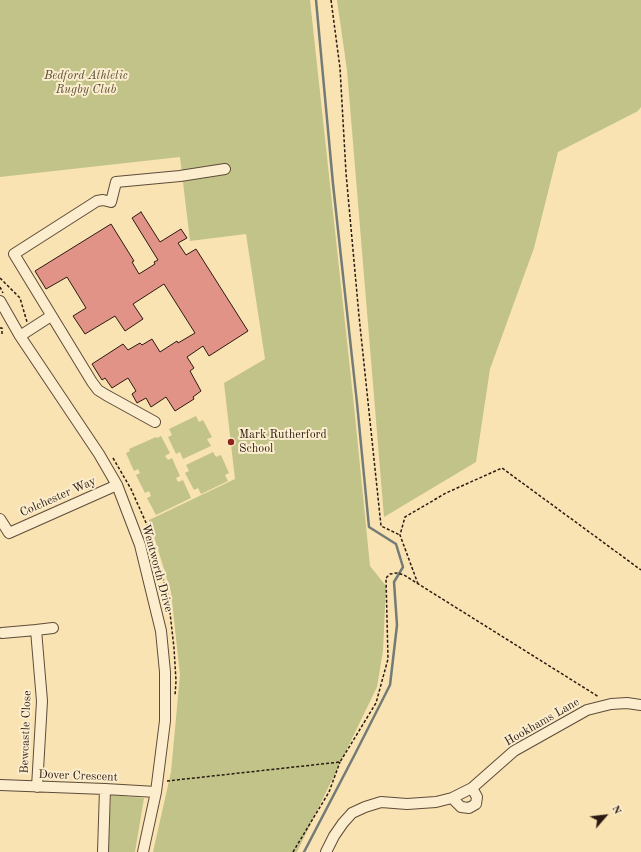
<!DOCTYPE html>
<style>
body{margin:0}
#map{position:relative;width:641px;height:852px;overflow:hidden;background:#f9e3b2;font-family:"Old Standard TT",serif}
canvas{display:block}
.north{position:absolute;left:585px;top:796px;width:40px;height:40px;-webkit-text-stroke:3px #fbedcd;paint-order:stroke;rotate:62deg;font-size:11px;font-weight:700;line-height:16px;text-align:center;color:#2a1a12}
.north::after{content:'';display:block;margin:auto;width:14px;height:18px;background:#2a1a12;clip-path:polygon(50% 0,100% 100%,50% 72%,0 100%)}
</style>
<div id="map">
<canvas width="641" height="852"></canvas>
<div class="north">N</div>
</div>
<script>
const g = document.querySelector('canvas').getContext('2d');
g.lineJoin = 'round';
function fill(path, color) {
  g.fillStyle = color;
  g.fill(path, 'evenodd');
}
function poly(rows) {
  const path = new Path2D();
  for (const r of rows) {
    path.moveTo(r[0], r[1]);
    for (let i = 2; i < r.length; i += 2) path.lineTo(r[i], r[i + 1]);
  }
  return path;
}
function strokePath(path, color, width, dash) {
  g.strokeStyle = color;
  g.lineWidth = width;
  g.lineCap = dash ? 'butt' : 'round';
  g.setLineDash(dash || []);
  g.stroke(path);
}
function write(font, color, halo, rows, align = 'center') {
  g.font = font + ' "Old Standard TT",serif';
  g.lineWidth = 4;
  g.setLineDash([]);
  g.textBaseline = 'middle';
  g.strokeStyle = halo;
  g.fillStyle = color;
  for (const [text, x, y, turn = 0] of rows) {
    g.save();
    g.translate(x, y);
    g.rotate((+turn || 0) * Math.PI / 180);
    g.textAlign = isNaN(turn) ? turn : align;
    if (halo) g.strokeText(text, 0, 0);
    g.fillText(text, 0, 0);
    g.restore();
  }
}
const green = poly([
 [0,0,310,0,354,406,370,566,386,586,383,651,377,687,297,852,153,852,171,772,180,675,171,592,149,520,235,479,224,383,265,359,246,234,190,241,180,157,0,177],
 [337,0,641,0,641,107,638,111,558,152,534,248,490,369,476,462,384,517,347,70],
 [196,416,199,422,203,420,212,437,207,439,211,446,183,459,180,452,176,454,168,437,172,435,169,429],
 [161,436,170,453,165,456,168,460,172,458,180,476,176,478,178,482,183,480,191,498,156,515,147,498,151,496,149,491,145,493,136,475,140,473,138,469,134,471,126,453,130,451,129,449,156,437,157,438],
 [213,452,216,457,221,455,229,473,225,475,228,481,201,494,198,488,194,490,185,473,189,471,186,465],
 [111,795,144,798,135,852,108,852]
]);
const stream = poly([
 [304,852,355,754,390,685,397,625,394,582,403,567,396,544,369,527,357,403,333,184,316,0]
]);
const building = poly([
 [141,212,160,242,181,229,187,238,178,243,186,255,196,249,248,331,209,356,203,346,187,357,194,368,190,371,201,391,193,397,194,399,175,411,166,397,151,407,146,398,137,403,132,394,136,391,128,378,112,388,105,378,102,380,92,364,123,344,128,350,140,343,142,345,152,339,160,352,177,341,178,343,195,333,164,284,133,304,143,319,125,331,115,316,85,334,73,316,86,308,67,277,46,289,35,271,111,224,134,261,132,262,139,274,155,264,154,262,158,260,132,218,141,212]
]);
const path = poly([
 [331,0,340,68,346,173,359,316,381,526,400,535],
 [0,278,20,298,27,322],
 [0,287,3,293],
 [0,328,2,328,2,334],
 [113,458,131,489,147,525,168,595,174,648,176,681,175,696],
 [418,584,400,535,405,517,446,493,502,468,641,570],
 [167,781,340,762,376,703,388,659,386,578,390,574,397,573,404,575,599,697],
 [293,852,329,792,340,762]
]);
const minor = poly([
 [0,301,20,336,99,454,117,485,140,545,161,631,165,672,165,721,156,792,143,852],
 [20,336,51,316],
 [155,422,106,395,98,390,92,382,14,254,97,201,103,200,111,202,116,182,180,176,225,169],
 [0,519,9,533,117,485],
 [36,630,53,628],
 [2,633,36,630,42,701,37,787],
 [0,785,105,789,156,792],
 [452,798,461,807,469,808,476,804,477,797,472,788],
 [103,852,105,789],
 [326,852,334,836,343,823,352,813,365,807,381,802,407,804,436,802,452,798,472,788,514,751,587,710,611,704,627,703,641,705]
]);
const markers = [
 [231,442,4,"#8f2418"]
];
const parkNames = [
 ["Bedford Athletic",86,76],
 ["Rugby Club",86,90]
];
const poiNames = [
 ["Mark Rutherford",239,435],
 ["School",239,449]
];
const streetNames = [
 ["Colchester Way",58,497,-24],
 ["Wentworth Drive",157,568,75],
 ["Hookhams Lane",542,722,-30],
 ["Bewcastle Close",26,732,-88],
 ["Dover Crescent",78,776,2]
];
fill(green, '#c1c389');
strokePath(stream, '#737b76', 2.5);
fill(building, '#e29387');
strokePath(building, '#2a1a12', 1);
strokePath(minor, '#5e4c3a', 12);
strokePath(path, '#2a1a12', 1.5, [3, 2]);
strokePath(minor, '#fbedcd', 10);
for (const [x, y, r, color] of markers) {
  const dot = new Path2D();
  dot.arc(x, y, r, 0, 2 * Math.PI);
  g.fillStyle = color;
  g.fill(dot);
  strokePath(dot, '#fbedcd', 1.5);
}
write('italic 12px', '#574d36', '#fbedcd', parkNames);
write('12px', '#2a1a12', '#fbedcd', poiNames, 'left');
write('12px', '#2a1a12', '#fbedcd', streetNames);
</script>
